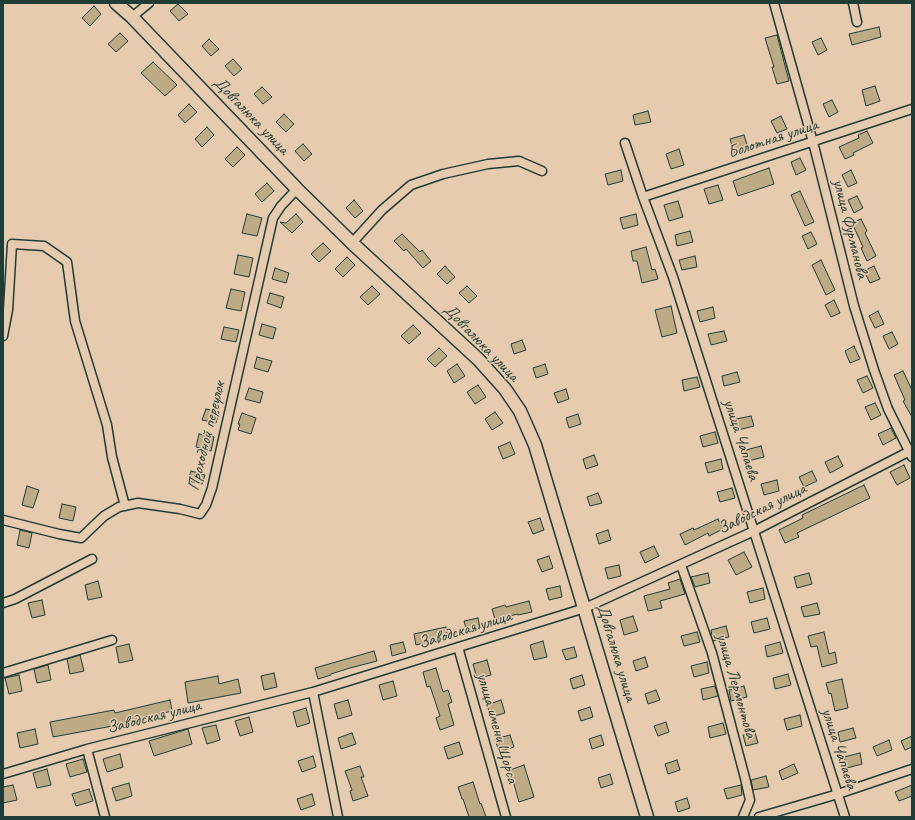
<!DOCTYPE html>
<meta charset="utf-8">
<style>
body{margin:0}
#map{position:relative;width:915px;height:820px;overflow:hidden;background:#e7cbae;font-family:Caveat,sans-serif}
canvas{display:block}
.frame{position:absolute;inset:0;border:4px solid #1f3d34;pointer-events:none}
</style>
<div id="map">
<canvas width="915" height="820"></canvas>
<div class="frame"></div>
</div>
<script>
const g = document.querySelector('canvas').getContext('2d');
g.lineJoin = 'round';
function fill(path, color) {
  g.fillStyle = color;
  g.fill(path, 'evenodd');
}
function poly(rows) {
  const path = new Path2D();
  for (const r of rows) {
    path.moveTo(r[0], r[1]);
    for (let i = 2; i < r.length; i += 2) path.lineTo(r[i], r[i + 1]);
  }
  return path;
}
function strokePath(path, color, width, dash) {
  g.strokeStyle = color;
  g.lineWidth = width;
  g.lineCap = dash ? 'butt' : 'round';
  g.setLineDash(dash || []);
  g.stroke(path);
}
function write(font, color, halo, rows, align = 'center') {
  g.font = font + ' Caveat,sans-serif';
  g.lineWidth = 3;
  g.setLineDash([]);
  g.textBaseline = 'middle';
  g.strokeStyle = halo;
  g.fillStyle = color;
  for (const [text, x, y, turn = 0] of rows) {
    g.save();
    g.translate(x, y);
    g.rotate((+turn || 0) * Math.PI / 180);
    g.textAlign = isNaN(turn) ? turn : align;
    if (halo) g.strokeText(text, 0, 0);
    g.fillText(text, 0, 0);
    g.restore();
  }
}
const building = poly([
 [178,4,188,14,179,21,170,11,178,4],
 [94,6,101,14,90,26,82,18,94,6],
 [879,27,881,37,852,45,849,34,879,27],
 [120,33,128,41,116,52,108,44,120,33],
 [777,35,789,81,777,84,772,67,774,67,765,38,777,35],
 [821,38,827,50,818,55,812,42,821,38],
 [209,39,219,49,211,56,202,46,209,39],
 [233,59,242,69,234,76,225,66,233,59],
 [153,62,177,85,165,96,141,73,153,62],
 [875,86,880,101,866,106,862,90,875,86],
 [262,87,272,97,263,104,254,94,262,87],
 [832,100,838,112,829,117,823,104,832,100],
 [189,104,197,112,185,123,178,115,189,104],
 [648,111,651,122,635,125,633,115,648,111],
 [284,114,294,124,286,132,276,122,284,114],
 [781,116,787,129,777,133,771,121,781,116],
 [207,127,214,135,202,147,195,139,207,127],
 [867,131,873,143,853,153,854,155,845,159,839,147,859,138,858,135,867,131],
 [744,135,749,151,735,155,730,139,744,135],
 [303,144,312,154,304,161,295,151,303,144],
 [237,147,245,155,233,167,225,159,237,147],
 [679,149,684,165,671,169,666,154,679,149],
 [800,158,806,170,796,175,791,162,800,158],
 [769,168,774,184,738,196,733,181,769,168],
 [621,170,623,181,608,185,605,174,621,170],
 [851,170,857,183,848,187,842,175,851,170],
 [267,183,274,191,262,202,255,194,267,183],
 [718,185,723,200,709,204,704,189,718,185],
 [800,191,814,222,805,226,791,195,800,191],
 [857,196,863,208,854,213,848,200,857,196],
 [354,200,363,211,355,218,346,208,354,200],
 [678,201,683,217,669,221,664,205,678,201],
 [247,214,262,218,257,236,242,233,247,214],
 [296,214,303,222,292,233,280,222,286,223,296,214],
 [636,214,638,225,623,229,620,218,636,214],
 [861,219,867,231,865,233,876,256,867,261,861,248,863,247,852,223,861,219],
 [690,231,693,242,677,246,675,235,690,231],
 [811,232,817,244,808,249,802,236,811,232],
 [402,234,420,252,422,250,431,261,423,268,406,249,404,251,394,241,402,234],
 [323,243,331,251,319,262,311,254,323,243],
 [646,247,652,270,655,269,658,279,642,283,637,261,633,261,631,251,646,247],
 [238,255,253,258,249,277,234,274,238,255],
 [695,256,697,267,682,270,679,260,695,256],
 [347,257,355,265,343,277,335,269,347,257],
 [821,260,835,290,826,295,812,265,821,260],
 [445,266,455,277,447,284,437,274,445,266],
 [874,266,880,279,870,283,864,271,874,266],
 [275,268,289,273,286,283,272,279,275,268],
 [372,286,380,294,368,305,360,297,372,286],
 [467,286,477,296,469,303,459,293,467,286],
 [231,289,245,292,241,311,226,308,231,289],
 [270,293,284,297,281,308,267,303,270,293],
 [834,300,840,313,831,317,825,305,834,300],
 [671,306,677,333,662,337,655,310,671,306],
 [713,307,715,318,700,322,697,311,713,307],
 [878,311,884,324,875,328,869,316,878,311],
 [262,324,276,328,273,339,259,335,262,324],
 [413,325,421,333,409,344,401,336,413,325],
 [224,327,239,330,236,342,221,339,224,327],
 [724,331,727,341,711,345,708,334,724,331],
 [892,332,898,344,889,349,883,336,892,332],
 [522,340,526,350,514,354,511,344,522,340],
 [854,346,860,359,850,363,845,351,854,346],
 [439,348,447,356,435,367,427,359,439,348],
 [257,357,272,361,268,372,254,368,257,357],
 [457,364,465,376,454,383,447,371,457,364],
 [545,364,548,374,536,378,533,368,545,364],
 [903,371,912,390,912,417,903,401,905,400,894,375,903,371],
 [737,372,740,382,724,386,722,376,737,372],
 [867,376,873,388,863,393,857,380,867,376],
 [697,377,700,387,684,391,682,380,697,377],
 [478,385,486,397,475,404,467,392,478,385],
 [249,388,263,392,260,403,245,399,249,388],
 [566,389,569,399,558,403,554,393,566,389],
 [875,403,881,415,871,420,865,407,875,403],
 [206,409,219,412,216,423,202,420,206,409],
 [495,412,503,423,492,430,485,419,495,412],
 [242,413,256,418,251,434,238,430,240,424,238,424,242,413],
 [578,414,581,424,569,428,566,418,578,414],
 [751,416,754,426,738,430,736,419,751,416],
 [891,428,896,438,883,445,878,434,891,428],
 [715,432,718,443,703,447,700,436,715,432],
 [199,434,214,437,211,451,196,447,199,434],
 [510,442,515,454,503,459,498,447,510,442],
 [761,446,764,457,748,461,746,450,761,446],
 [594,455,598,465,586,469,583,459,594,455],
 [838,456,843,466,830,473,825,462,838,456],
 [721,459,723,469,708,473,705,463,721,459],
 [904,465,910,478,897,485,890,472,904,465],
 [191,471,205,475,202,484,188,481,191,471],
 [812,471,817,481,804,487,799,477,812,471],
 [777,480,779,491,764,495,761,484,777,480],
 [864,485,870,498,797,533,799,537,785,543,779,530,803,518,802,515,864,485],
 [27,486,39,490,33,508,22,505,27,486],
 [732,488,735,498,720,502,717,492,732,488],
 [598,493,602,503,590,506,587,497,598,493],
 [62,504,76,507,73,521,59,518,62,504],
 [540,518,544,530,533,534,528,522,540,518],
 [718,519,723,529,709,536,708,533,685,545,680,534,693,528,694,530,718,519],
 [20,530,32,533,29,548,17,545,20,530],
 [608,530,611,540,599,544,596,534,608,530],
 [654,546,659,556,645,563,640,552,654,546],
 [744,552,752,567,736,575,728,560,744,552],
 [549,556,553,568,542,572,537,560,549,556],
 [619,565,621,576,608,579,605,568,619,565],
 [708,573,710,583,695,587,691,577,708,573],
 [809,573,812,584,797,588,794,577,809,573],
 [680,579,685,594,660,601,662,608,648,611,644,596,670,589,668,583,680,579],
 [98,581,102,597,88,600,85,585,98,581],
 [560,586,562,597,549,600,546,589,560,586],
 [763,588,765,599,750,603,747,592,763,588],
 [42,600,45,615,32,618,28,603,42,600],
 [529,601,532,612,518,615,518,614,495,619,492,609,505,605,506,607,529,601],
 [817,603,820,614,804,617,801,607,817,603],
 [633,616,638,631,624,635,620,620,633,616],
 [478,618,480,628,467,632,464,621,478,618],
 [767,618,770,629,754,633,751,622,767,618],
 [726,626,729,637,713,641,711,630,726,626],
 [446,627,448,637,416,645,414,634,446,627],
 [697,632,700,642,684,646,681,636,697,632],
 [824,632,829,654,835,652,837,663,822,667,817,646,811,647,808,636,824,632],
 [543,641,547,657,534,660,530,645,543,641],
 [403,642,406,652,392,656,390,645,403,642],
 [780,642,783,653,767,657,765,646,780,642],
 [129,644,133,660,119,663,116,647,129,644],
 [574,647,577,657,566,660,562,650,574,647],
 [374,651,377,661,350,668,331,674,331,675,318,679,315,668,374,651],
 [80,655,84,671,70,674,67,659,80,655],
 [645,657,648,667,636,671,633,661,645,657],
 [487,660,491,675,477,679,473,664,487,660],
 [707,662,709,673,694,677,691,666,707,662],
 [48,665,51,680,37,683,34,669,48,665],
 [436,668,443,692,448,690,452,702,448,704,454,725,440,730,436,718,440,716,430,686,427,687,423,672,436,668],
 [274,673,277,687,264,690,261,676,274,673],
 [788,674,791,685,775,689,773,678,788,674],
 [19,675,22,691,9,694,5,678,19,675],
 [582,675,585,685,573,689,570,679,582,675],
 [218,676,219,684,238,679,241,693,188,703,185,682,218,676],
 [842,679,848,708,835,711,831,693,829,694,826,683,842,679],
 [393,681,397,696,383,700,379,685,393,681],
 [715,686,718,696,703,700,701,689,715,686],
 [744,686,747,697,731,701,729,690,744,686],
 [656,690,660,700,648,704,645,694,656,690],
 [170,700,172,711,117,724,118,725,53,737,50,722,114,710,115,713,170,700],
 [348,700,352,715,338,719,334,704,348,700],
 [501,700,505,713,491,717,487,705,501,700],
 [590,707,593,717,581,721,578,711,590,707],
 [306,708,310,723,297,727,293,712,306,708],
 [800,715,802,726,787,730,784,719,800,715],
 [249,717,253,732,240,736,235,721,249,717],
 [666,722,669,732,658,736,654,726,666,722],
 [723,723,726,734,710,738,708,727,723,723],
 [216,725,220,740,207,744,202,728,216,725],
 [853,728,856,738,840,742,838,732,853,728],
 [35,729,38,744,20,748,17,733,35,729],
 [188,729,192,744,154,756,149,741,188,729],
 [755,732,758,743,746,746,743,735,755,732],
 [352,733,356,744,341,749,338,738,352,733],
 [510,735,514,747,499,752,495,739,510,735],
 [601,735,604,745,592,749,589,739,601,735],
 [912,736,912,747,905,750,901,741,912,736],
 [889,740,892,750,877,756,873,747,889,740],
 [459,742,463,754,448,759,444,747,459,742],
 [860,753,862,764,847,768,844,757,860,753],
 [120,754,123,767,107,772,103,759,120,754],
 [313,756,316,767,302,772,298,761,313,756],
 [83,759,87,772,70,777,66,764,83,759],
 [677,760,680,770,668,774,665,764,677,760],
 [794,764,798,773,782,780,779,771,794,764],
 [524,765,534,797,519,802,510,770,524,765],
 [360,766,364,777,361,777,368,796,353,801,350,791,352,790,345,771,360,766],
 [47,769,51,785,37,788,33,773,47,769],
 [610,774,613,784,601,788,598,778,610,774],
 [766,776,769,787,753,790,751,780,766,776],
 [473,782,480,804,481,803,486,817,469,817,463,799,462,799,458,787,473,782],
 [129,783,132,796,116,801,112,788,129,783],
 [13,785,17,800,3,803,3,787,13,785],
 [741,785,742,795,727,799,724,789,741,785],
 [912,785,912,796,899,801,895,792,912,785],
 [89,789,93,801,76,806,72,794,89,789],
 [312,794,315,805,301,810,297,799,312,794],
 [687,798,690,808,678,812,675,802,687,798]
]);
const street = poly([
 [774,3,813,142,854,306,874,370,888,409,912,457],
 [853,3,857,22],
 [132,17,149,3],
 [625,143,643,197,673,277,845,817],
 [643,197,912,109],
 [352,243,382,210,411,185,443,174,488,164,519,161,542,171],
 [3,336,8,310,12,244,44,246,67,262,75,321,107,425,112,457,125,506],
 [3,520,59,534,81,538,104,516,119,507,138,503,180,509,200,514,206,505,212,488,273,218,281,206,297,189],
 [681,565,712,653,745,778,750,800,743,817],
 [3,603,15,599,92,559],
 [458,647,506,817],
 [3,673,112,640],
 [313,692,338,817],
 [87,749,105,817],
 [3,774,87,749,313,692,585,608,754,531,912,450],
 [759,817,838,794,912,769]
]);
const secondary = poly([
 [116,3,132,17,297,189,352,243,478,359,505,389,520,411,535,445,647,817]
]);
const streetNames = [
 ["Довгалюка улица",251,116,46],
 ["Болотная улица",773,139,-18],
 ["улица Фурманова",850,229,76],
 ["Довгалюка улица",481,343,46],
 ["Проходной переулок",207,436,-76],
 ["улица Чапаева",741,440,72],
 ["Заводская улица",762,509,-26],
 ["Заводская улица",465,630,-17],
 ["Довгалюка улица",616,653,73],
 ["улица Лермонтова",736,686,74],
 ["Заводская улица",154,717,-14],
 ["улица имени Щорса",497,728,74],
 ["улица Чапаева",839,749,72]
];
fill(building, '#bdab85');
strokePath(building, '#1f3d34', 1);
strokePath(street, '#1f3d34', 11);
strokePath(secondary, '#1f3d34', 15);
strokePath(street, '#e7cbae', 8);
strokePath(secondary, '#e7cbae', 12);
write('17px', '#1f3d34', '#e7cbae', streetNames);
</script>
